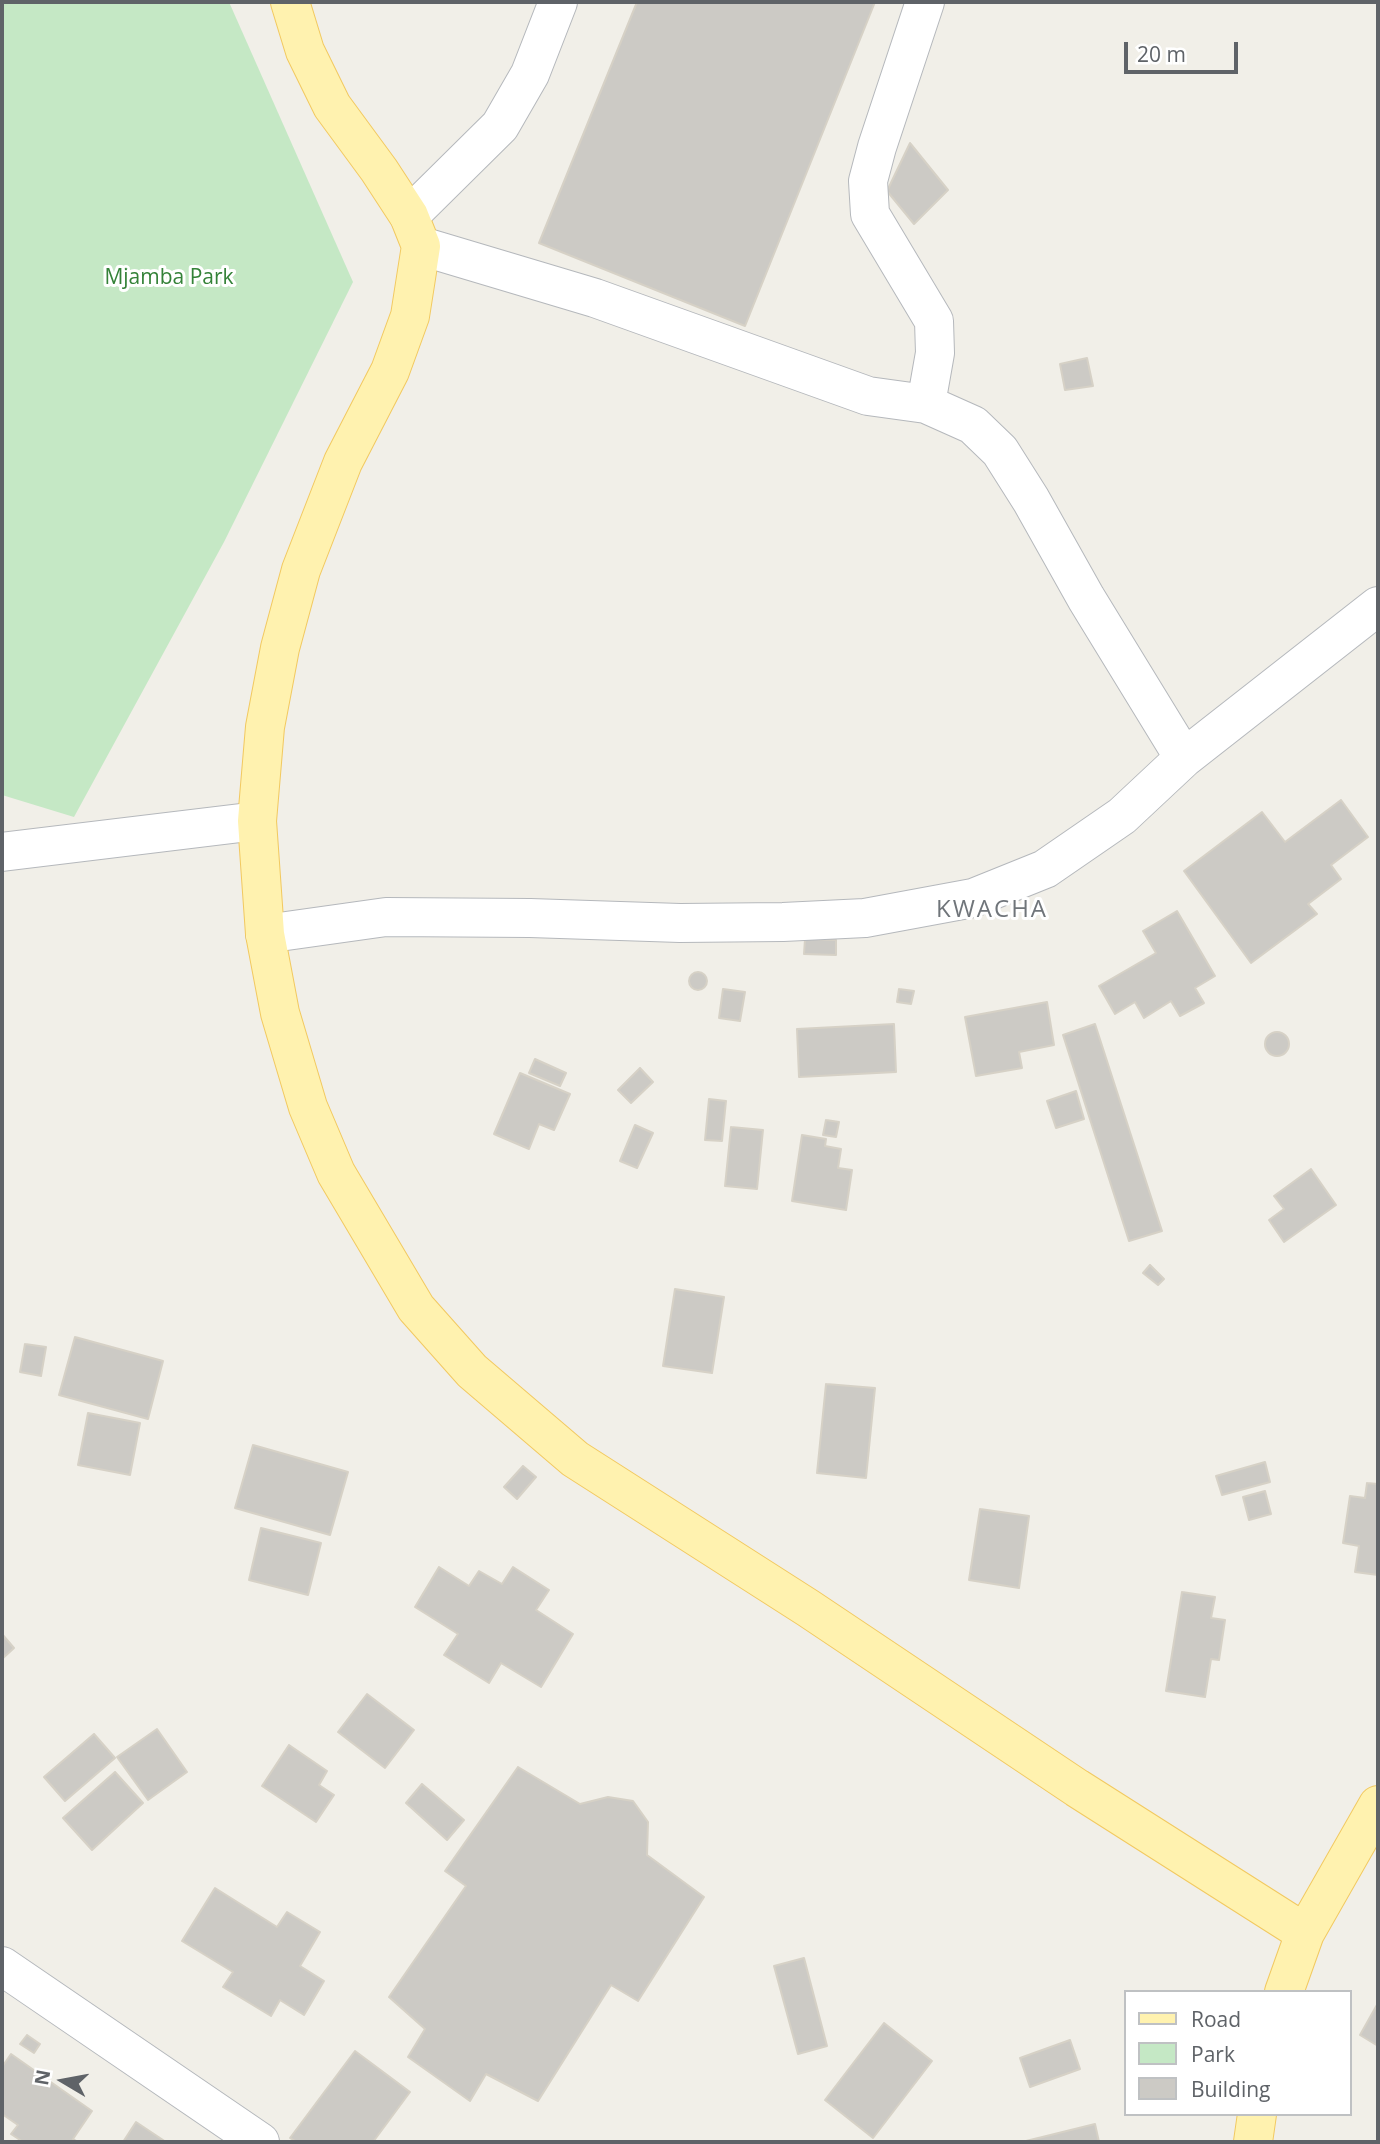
<!DOCTYPE html>
<style>
body{margin:0}
#map{position:relative;width:1380px;height:2144px;overflow:hidden;background:#f1efe8;font-family:"Open Sans",sans-serif}
canvas{display:block}
.frame{position:absolute;inset:0;border:4px solid #5f6368;pointer-events:none}
.legend{position:absolute;left:1124px;top:1990px;width:228px;height:126px;box-sizing:border-box;background:#fff;border:2px solid #bfc1c3;margin:0;padding:9px 12px;list-style:none;font-size:21px;color:#5f6368}
.legend li{display:flex;align-items:center;gap:14px;height:35px}
.legend b{width:35px;border:2px solid #bfc1c3}
.north{position:absolute;left:28px;top:2046px;width:70px;height:70px;-webkit-text-stroke:5px #fff;paint-order:stroke;rotate:280deg;font-size:19px;font-weight:700;line-height:28px;text-align:center;color:#5f6368}
.north::after{content:'';display:block;margin:auto;width:24px;height:32px;background:#5f6368;clip-path:polygon(50% 0,100% 100%,50% 72%,0 100%)}
.scale{position:absolute;left:1124px;top:42px;width:114px;height:32px;box-sizing:border-box;border:4px solid #5f6368;border-top:0;padding-left:9px;font-size:21px;line-height:24px;white-space:nowrap;color:#5f6368;-webkit-text-stroke:5px #fff;paint-order:stroke}
</style>
<div id="map">
<canvas width="1380" height="2144"></canvas>
<div class="frame"></div>
<ul class="legend">
<li><b style="height:9px;background:#fff2af"></b>Road</li>
<li><b style="height:19px;background:#c5e8c5"></b>Park</li>
<li><b style="height:19px;background:#cccac5"></b>Building</li>
</ul>
<div class="north">N</div>
<div class="scale">20 m</div>
</div>
<script>
const g = document.querySelector('canvas').getContext('2d');
g.lineJoin = 'round';
function fill(path, color) {
  g.fillStyle = color;
  g.fill(path, 'evenodd');
}
function poly(rows) {
  const path = new Path2D();
  for (const r of rows) {
    if (r.length === 3) {
      path.moveTo(r[0] + r[2], r[1]);
      path.arc(r[0], r[1], r[2], 0, 2 * Math.PI);
      continue;
    }
    path.moveTo(r[0], r[1]);
    for (let i = 2; i < r.length; i += 2) path.lineTo(r[i], r[i + 1]);
  }
  return path;
}
function strokePath(path, color, width, dash) {
  g.strokeStyle = color;
  g.lineWidth = width;
  g.lineCap = dash ? 'butt' : 'round';
  g.setLineDash(dash || []);
  g.stroke(path);
}
function write(font, color, halo, rows, align = 'center') {
  g.font = font + ' "Open Sans",sans-serif';
  g.lineWidth = 6;
  g.setLineDash([]);
  g.textBaseline = 'middle';
  g.strokeStyle = halo;
  g.fillStyle = color;
  for (const [text, x, y, turn = 0] of rows) {
    g.save();
    g.translate(x, y);
    g.rotate((+turn || 0) * Math.PI / 180);
    g.textAlign = isNaN(turn) ? turn : align;
    if (halo) g.strokeText(text, 0, 0);
    g.fillText(text, 0, 0);
    g.restore();
  }
}
const green = poly([
 [2,2,229,2,353,282,224,542,74,817,2,795]
]);
const building = poly([
 [637,2,875,2,745,326,539,243,637,2],
 [910,143,948,190,914,224,887,191,910,143],
 [1087,358,1093,386,1065,390,1060,364,1087,358],
 [1341,800,1368,837,1331,865,1341,879,1308,904,1317,914,1251,963,1184,871,1262,812,1285,842,1341,800],
 [1177,911,1215,976,1195,988,1204,1003,1180,1016,1171,1001,1144,1018,1135,1002,1115,1014,1099,986,1156,953,1143,931,1177,911],
 [805,939,836,940,836,955,804,954,805,939],
 [698,981,9],
 [723,989,745,992,740,1021,719,1018,723,989],
 [899,989,914,991,911,1004,897,1002,899,989],
 [1047,1002,1054,1045,1019,1052,1022,1068,976,1076,965,1017,1047,1002],
 [894,1024,896,1072,799,1077,797,1029,894,1024],
 [1095,1024,1162,1231,1129,1241,1063,1035,1095,1024],
 [1277,1044,12],
 [535,1059,566,1073,560,1086,529,1073,535,1059],
 [640,1068,653,1082,631,1103,618,1090,640,1068],
 [520,1073,570,1094,554,1130,539,1124,529,1149,494,1134,520,1073],
 [1076,1091,1084,1119,1056,1128,1047,1101,1076,1091],
 [709,1099,726,1101,722,1141,705,1140,709,1099],
 [826,1120,839,1122,836,1137,823,1135,826,1120],
 [635,1125,653,1133,637,1168,620,1161,635,1125],
 [731,1127,763,1130,757,1189,725,1186,731,1127],
 [802,1135,826,1139,825,1146,841,1149,838,1168,852,1170,846,1210,792,1201,802,1135],
 [1311,1169,1336,1205,1284,1242,1269,1220,1284,1209,1274,1196,1311,1169],
 [1150,1265,1164,1279,1158,1285,1143,1273,1150,1265],
 [675,1289,724,1297,712,1373,663,1366,675,1289],
 [75,1337,163,1361,148,1419,59,1395,75,1337],
 [25,1344,46,1347,41,1376,20,1372,25,1344],
 [826,1384,875,1388,866,1478,817,1473,826,1384],
 [88,1413,140,1423,130,1475,78,1465,88,1413],
 [253,1445,348,1472,330,1535,235,1508,253,1445],
 [1265,1462,1270,1482,1222,1495,1216,1476,1265,1462],
 [523,1466,536,1477,517,1499,504,1487,523,1466],
 [1367,1483,1378,1484,1378,1575,1355,1572,1359,1546,1343,1543,1350,1496,1365,1498,1367,1483],
 [1265,1491,1271,1514,1249,1520,1243,1497,1265,1491],
 [980,1509,1029,1516,1019,1588,969,1580,980,1509],
 [261,1528,321,1543,308,1595,249,1580,261,1528],
 [439,1567,469,1586,479,1571,502,1584,513,1567,549,1590,536,1610,573,1634,541,1687,501,1663,489,1683,444,1655,458,1634,415,1607,439,1567],
 [1182,1592,1215,1597,1211,1618,1225,1620,1219,1660,1211,1659,1205,1697,1166,1691,1182,1592],
 [2,1634,14,1648,2,1659,2,1634],
 [367,1694,414,1730,385,1768,338,1732,367,1694],
 [157,1729,187,1772,148,1800,117,1757,157,1729],
 [94,1734,115,1758,65,1801,44,1777,94,1734],
 [289,1745,327,1771,319,1785,334,1795,316,1822,262,1786,289,1745],
 [518,1767,580,1804,608,1797,633,1801,648,1822,647,1855,704,1897,638,2001,611,1985,538,2101,486,2074,470,2101,408,2057,425,2029,389,1997,466,1886,445,1871,518,1767],
 [115,1772,143,1803,92,1850,63,1818,115,1772],
 [422,1784,464,1820,447,1840,406,1803,422,1784],
 [215,1888,277,1927,287,1912,320,1932,300,1966,324,1981,304,2015,280,2000,271,2016,223,1987,233,1972,182,1941,215,1888],
 [804,1958,827,2046,798,2054,774,1966,804,1958],
 [1378,2003,1378,2046,1360,2035,1378,2003],
 [884,2023,932,2061,873,2138,825,2100,884,2023],
 [27,2035,40,2044,34,2053,20,2044,27,2035],
 [1070,2040,1080,2069,1030,2087,1020,2058,1070,2040],
 [355,2051,410,2092,373,2142,297,2142,290,2138,355,2051],
 [11,2054,92,2111,73,2139,78,2142,23,2142,11,2134,18,2125,2,2114,2,2067,11,2054],
 [136,2122,166,2142,123,2142,136,2122],
 [1095,2124,1099,2142,1022,2142,1095,2124]
]);
const minor = poly([
 [925,2,877,147,868,181,870,214,934,321,935,353,926,404],
 [409,216,500,126,530,74,558,2],
 [421,246,595,298,868,396,926,404,973,425,1000,451,1031,500,1086,598,1184,758],
 [2,852,257,821],
 [265,934,386,917,530,918,680,923,783,922,865,918,973,898,1045,869,1122,816,1184,758,1378,606],
 [2,1966,260,2142]
]);
const major = poly([
 [290,2,305,51,332,106,379,170,409,216,421,246,410,316,390,371,343,462,301,570,280,648,265,727,257,821,265,934,280,1013,308,1107,336,1173,416,1308,472,1371,575,1459,808,1608,1077,1788,1305,1933],
 [1284,1992,1305,1933,1378,1805],
 [1253,2142,1257,2114]
]);
const parkNames = [
 ["Mjamba Park",169,278]
];
const quarterNames = [
 ["KWACHA",992,910]
];
fill(green, '#c5e8c5');
fill(building, '#cccac5');
strokePath(building, '#d6d1c6', 2);
strokePath(minor, '#b5b8bc', 40);
strokePath(major, '#f2c960', 40);
strokePath(minor, '#fff', 38);
strokePath(major, '#fff2af', 38);
write('21px', '#348238', '#fff', parkNames);
g.letterSpacing = '2px';
write('24px', '#70757a', '#fff', quarterNames);
g.letterSpacing = '0px';
</script>
